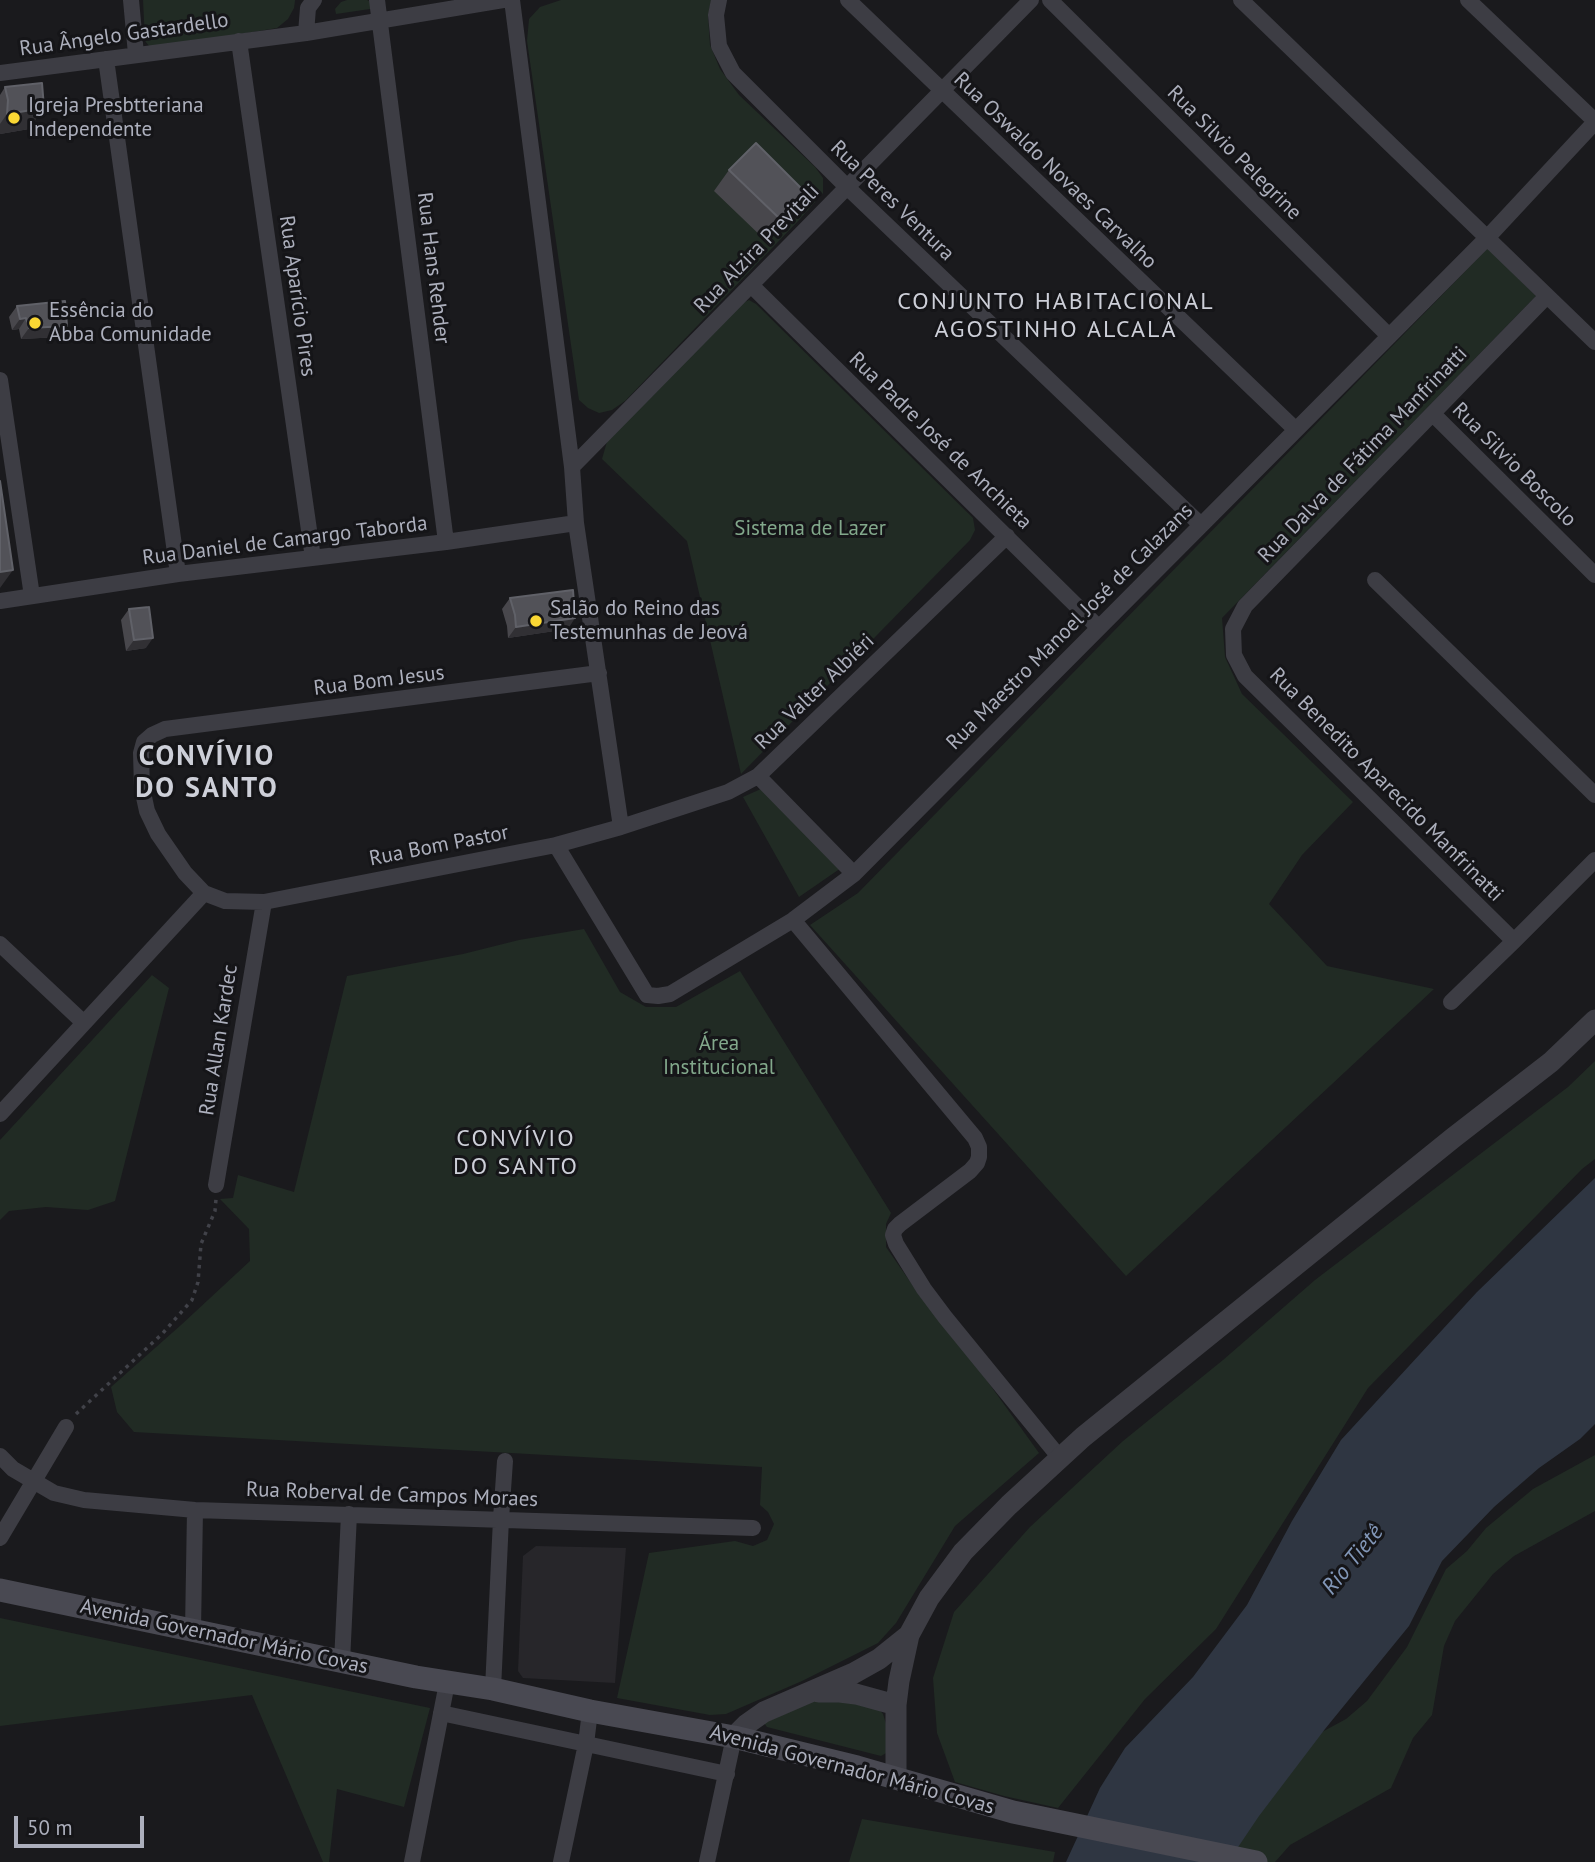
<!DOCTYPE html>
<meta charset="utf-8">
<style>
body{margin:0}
#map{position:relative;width:1595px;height:1862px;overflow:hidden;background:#1a1a1d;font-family:"PT Sans",sans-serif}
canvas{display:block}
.scale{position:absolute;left:14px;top:1816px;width:130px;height:32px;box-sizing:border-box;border:4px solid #acafbc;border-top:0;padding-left:9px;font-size:21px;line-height:24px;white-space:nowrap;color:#acafbc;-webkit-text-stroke:5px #151518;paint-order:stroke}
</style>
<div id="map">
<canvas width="1595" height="1862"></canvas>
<div class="scale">50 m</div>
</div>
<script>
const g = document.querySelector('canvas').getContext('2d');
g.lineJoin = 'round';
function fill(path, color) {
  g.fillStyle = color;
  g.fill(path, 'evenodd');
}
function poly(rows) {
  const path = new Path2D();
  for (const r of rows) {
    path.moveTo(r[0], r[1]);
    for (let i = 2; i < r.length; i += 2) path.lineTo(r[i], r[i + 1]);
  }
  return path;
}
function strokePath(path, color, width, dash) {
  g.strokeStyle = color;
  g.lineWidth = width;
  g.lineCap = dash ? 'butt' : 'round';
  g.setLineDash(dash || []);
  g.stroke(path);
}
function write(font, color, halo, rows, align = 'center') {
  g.font = font + ' "PT Sans",sans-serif';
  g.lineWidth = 6;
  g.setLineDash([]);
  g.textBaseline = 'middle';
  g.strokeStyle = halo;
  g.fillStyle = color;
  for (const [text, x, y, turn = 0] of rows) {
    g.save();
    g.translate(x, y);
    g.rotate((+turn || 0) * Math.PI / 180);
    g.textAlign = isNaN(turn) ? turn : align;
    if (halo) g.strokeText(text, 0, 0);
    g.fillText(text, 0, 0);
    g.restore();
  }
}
const built = poly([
 [536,1546,626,1548,615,1683,523,1678,518,1671,523,1556]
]);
const green = poly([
 [143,0,295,0,295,1,294,8,288,19,277,28,162,47,150,47,145,41],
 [347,0,367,0,373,3,370,9,336,14,335,9,341,2],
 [561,0,711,0,708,16,710,45,720,69,739,95,815,167,823,178,823,193,800,219,625,401,612,410,599,413,588,408,579,400,527,41,529,19,540,7],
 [1488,248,1536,296,1222,618,1225,657,1242,694,1353,802,1302,855,1269,904,1327,966,1434,989,1126,1276,810,925,858,893],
 [749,300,756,304,973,518,975,530,970,540,741,774,687,541,602,459,608,438,743,303],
 [763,788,841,868,799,897,743,797],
 [584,929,620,992,646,1007,676,1007,740,971,891,1213,886,1224,886,1247,920,1296,975,1364,1039,1453,955,1526,896,1623,878,1643,802,1681,726,1714,710,1715,617,1698,649,1553,735,1541,753,1546,767,1540,774,1524,768,1512,760,1505,762,1467,134,1432,117,1412,111,1387,181,1325,250,1261,249,1229,220,1199,233,1198,238,1175,294,1192,347,976,463,954,519,940],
 [152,975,169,988,115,1201,88,1210,46,1207,9,1211,0,1220,0,1140],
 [1595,1061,1595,1159,1582,1169,1368,1388,1216,1629,1145,1699,1058,1808,1004,1796,955,1782,937,1733,933,1678,954,1612,1030,1527,1123,1441,1223,1360,1315,1280,1568,1087],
 [1595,1455,1595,1511,1514,1556,1493,1574,1455,1621,1444,1646,1432,1715,1413,1738,1391,1788,1290,1845,1275,1862,1227,1862,1238,1797,1322,1732,1346,1719,1367,1701,1407,1647,1446,1569,1467,1551,1486,1528,1533,1489],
 [0,1618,430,1708,404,1807,337,1789,329,1862,323,1862,252,1695,0,1726],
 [816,1700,858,1702,878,1708,883,1714,891,1740,888,1752,881,1756,767,1727,764,1723],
 [862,1819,1055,1852,1053,1862,849,1862]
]);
const water = poly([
 [1595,1178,1595,1424,1580,1439,1539,1468,1494,1507,1442,1561,1409,1626,1325,1729,1259,1816,1228,1862,1066,1862,1100,1788,1125,1748,1193,1677,1247,1605,1292,1521,1341,1440,1477,1292]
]);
const path = poly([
 [76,1414,162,1334,192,1300,198,1282,201,1244,215,1211,216,1199]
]);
const minor = poly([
 [131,0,136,54],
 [377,0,446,542],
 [512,0,572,467,576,523,621,827],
 [719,0,716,15,719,46,733,73,847,187,1201,525],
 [848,0,1296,430],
 [1050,0,1389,336],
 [1241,0,1595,342],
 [1468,0,1595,121],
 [306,33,308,8,314,0],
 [239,41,313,558],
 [106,59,178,574],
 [0,73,306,33,503,0],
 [752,286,1099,628],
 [0,380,32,596],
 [1433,414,1595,575],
 [572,467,1031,0],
 [1375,580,1595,795],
 [0,601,178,574,446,542,576,523],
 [599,673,165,729,152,735,144,742,141,753,142,788,147,811,158,834,185,873,204,893,225,901,264,902,556,845,621,827,728,792,758,776,1007,536],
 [758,776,854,874],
 [556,845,647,995,658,996,670,994,793,920,854,874,1487,238,1595,122],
 [793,920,975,1138,979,1147,979,1157,977,1163,970,1171,900,1224,895,1229,893,1235,896,1244,924,1289,945,1317,1060,1458],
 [1514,941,1245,676,1234,655,1233,629,1245,606,1547,296],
 [0,944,84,1023],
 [1451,1002,1514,941,1595,860],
 [0,1114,204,893],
 [216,1185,264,902],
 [0,1456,13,1469,54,1493,84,1500,195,1510,753,1528],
 [0,1538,66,1427],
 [193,1630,195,1510],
 [342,1662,349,1514],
 [493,1689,501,1519,505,1461],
 [441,1713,727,1774],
 [412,1862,447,1683],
 [561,1862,586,1744,590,1711],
 [707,1862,734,1737]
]);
const tertiary = poly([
 [819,1692,840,1692,856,1694,896,1705],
 [734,1737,747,1724,764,1712,854,1673,879,1659,909,1635],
 [896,1778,896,1705,899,1681,909,1635,929,1598,963,1552,1009,1505,1083,1437,1453,1138,1551,1062,1595,1020]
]);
const secondary = poly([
 [0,1590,416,1677,493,1689,590,1711,734,1737,857,1767,1013,1812,1256,1862]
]);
const wall = poly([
 [5,87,29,129,0,134,0,95],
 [729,170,790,214,765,240,714,191],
 [17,306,67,326,60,337,21,339,19,329,12,330,9,317],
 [510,598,568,629,508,638,507,626,502,609],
 [129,609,146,648,126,651,121,620]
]);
const shadedWall = poly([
 [44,108,29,129,0,134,0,124,7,114],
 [805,192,790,214,765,240,780,219],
 [26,318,19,329,12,330,20,319],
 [67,326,60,337,21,339,29,328],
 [13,570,0,588,0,572],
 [575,618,568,629,508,638,516,627],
 [153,638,146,648,126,651,134,640]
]);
const building = poly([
 [42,83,44,108,7,114,8,100,5,87,42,83],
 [756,143,805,192,780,219,729,170,756,143],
 [65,301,67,326,29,328,26,318,20,319,17,306,65,301],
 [0,481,13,570,0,572,0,481],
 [573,590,575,618,516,627,515,615,510,598,573,590],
 [149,607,153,638,134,640,129,609,149,607]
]);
const markers = [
 [14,118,7,"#fad734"],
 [35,323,7,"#fad734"],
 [536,621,7,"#fad734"]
];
const streetNames = [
 ["Rua Ângelo Gastardello",124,35,-8],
 ["Rua Silvio Pelegrine",1234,153,45],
 ["Rua Oswaldo Novaes Carvalho",1055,171,44],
 ["Rua Peres Ventura",892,201,44],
 ["Rua Alzira Previtali",757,249,-46],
 ["Rua Hans Rehder",433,268,83],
 ["Rua Aparício Pires",297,296,82],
 ["Rua Padre José de Anchieta",940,441,44],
 ["Rua Dalva de Fátima Manfrinatti",1363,455,-46],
 ["Rua Silvio Boscolo",1514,465,45],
 ["Rua Daniel de Camargo Taborda",285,541,-7],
 ["Rua Maestro Manoel José de Calazans",1070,627,-45],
 ["Rua Bom Jesus",379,681,-7],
 ["Rua Valter Albiéri",815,692,-44],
 ["Rua Benedito Aparecido Manfrinatti",1386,785,45],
 ["Rua Bom Pastor",439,846,-11],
 ["Rua Allan Kardec",219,1040,-81],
 ["Rua Roberval de Campos Moraes",392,1495,2],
 ["Avenida Governador Mário Covas",224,1637,12],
 ["Avenida Governador Mário Covas",852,1770,15]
];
const poiNames = [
 ["Igreja Presbtteriana",28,106],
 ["Independente",28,130],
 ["Essência do",49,311],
 ["Abba Comunidade",49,335],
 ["Salão do Reino das",550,609],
 ["Testemunhas de Jeová",550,633]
];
const parkNames = [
 ["Sistema de Lazer",810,529],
 ["Área",719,1044],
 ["Institucional",719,1068]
];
const waterNames = [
 ["Rio Tietê",1353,1560,-51]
];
const quarterNames = [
 ["CONJUNTO HABITACIONAL",1056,302],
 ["AGOSTINHO ALCALÁ",1056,330],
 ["CONVÍVIO",516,1139],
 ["DO SANTO",516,1167]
];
const districtNames = [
 ["CONVÍVIO",207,757],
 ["DO SANTO",207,789]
];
fill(built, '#27262a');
fill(green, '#212b24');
fill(water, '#2f3642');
strokePath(path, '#414249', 3.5, [3.5, 5]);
strokePath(minor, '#3d3d44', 16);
strokePath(tertiary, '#3d3d44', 21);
strokePath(secondary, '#494952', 23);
fill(wall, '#48474c');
fill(shadedWall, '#313034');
fill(building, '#525258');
strokePath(building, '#606168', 2);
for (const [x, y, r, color] of markers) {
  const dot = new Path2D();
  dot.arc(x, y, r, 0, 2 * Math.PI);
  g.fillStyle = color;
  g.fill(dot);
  strokePath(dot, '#151518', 2.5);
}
write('21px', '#acafbc', '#151518', streetNames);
write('21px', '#acafbc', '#151518', poiNames, 'left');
write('21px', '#82a88b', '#151518', parkNames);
write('italic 23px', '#8297b8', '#151518', waterNames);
g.letterSpacing = '2px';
write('24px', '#cdcfd8', '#151518', quarterNames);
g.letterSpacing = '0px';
g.letterSpacing = '2px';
write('bold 28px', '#cdcfd8', '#151518', districtNames);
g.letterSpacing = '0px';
</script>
